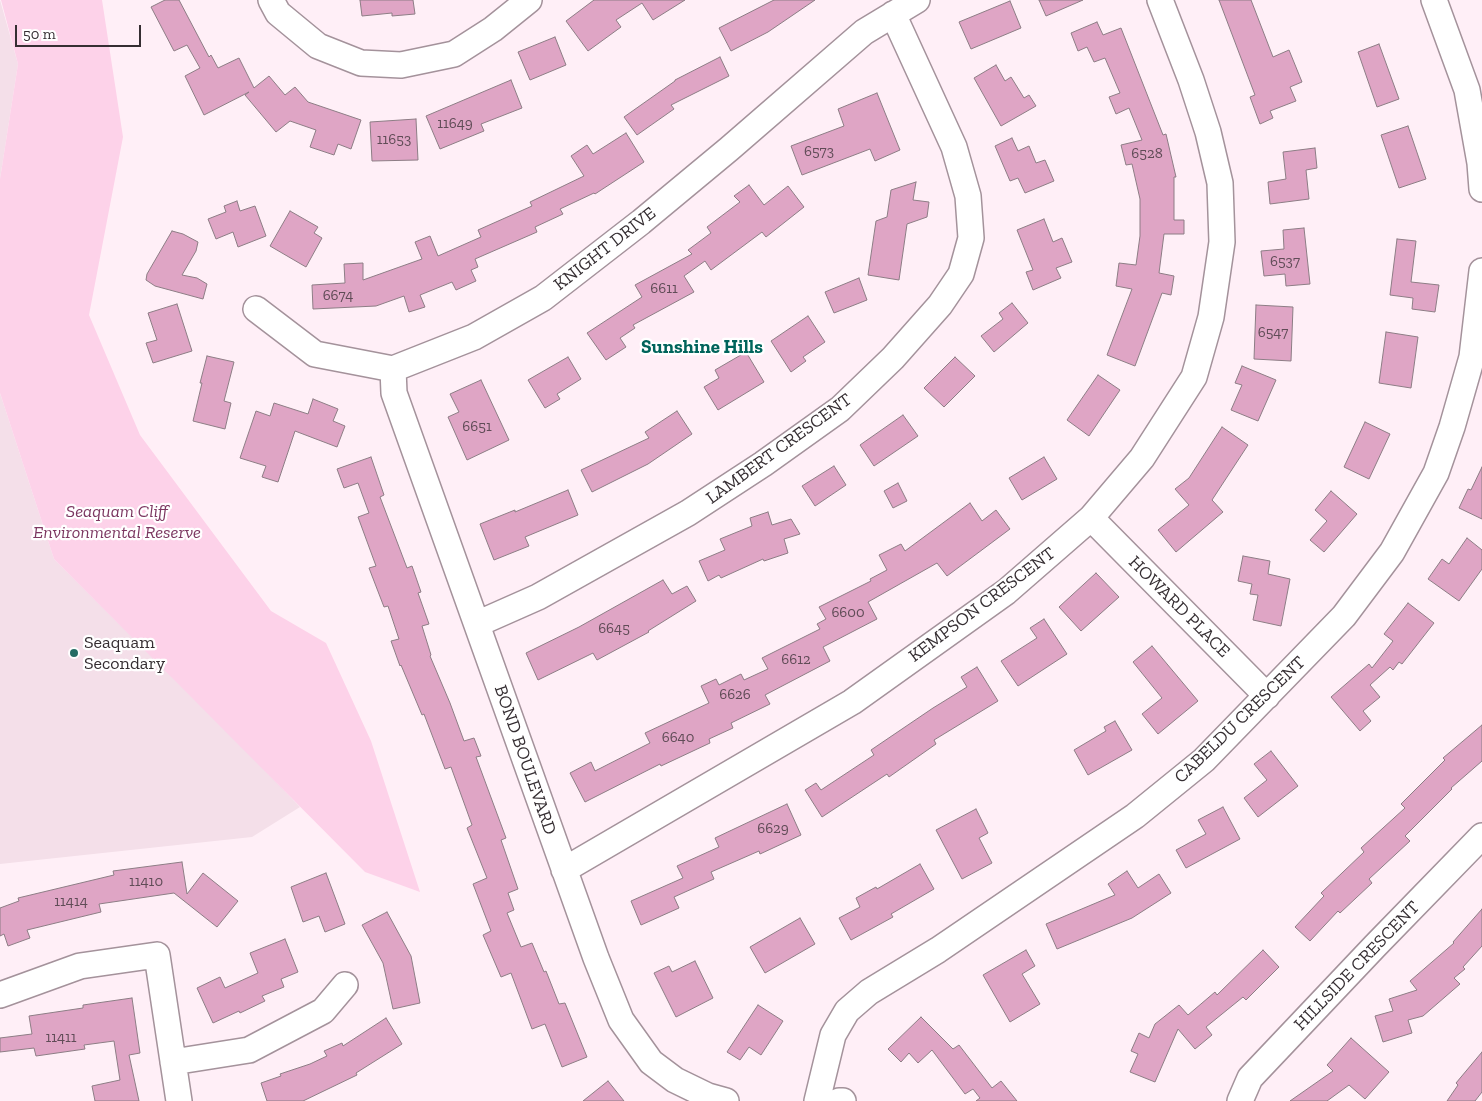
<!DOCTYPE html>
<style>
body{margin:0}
#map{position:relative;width:1482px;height:1101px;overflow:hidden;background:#ffeff7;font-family:"Zilla Slab",serif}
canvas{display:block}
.scale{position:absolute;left:15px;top:25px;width:126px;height:22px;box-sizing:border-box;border:2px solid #352e32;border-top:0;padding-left:6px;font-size:15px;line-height:18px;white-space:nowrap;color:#352e32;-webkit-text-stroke:4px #fff;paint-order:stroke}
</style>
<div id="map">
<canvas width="1482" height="1101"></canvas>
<div class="scale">50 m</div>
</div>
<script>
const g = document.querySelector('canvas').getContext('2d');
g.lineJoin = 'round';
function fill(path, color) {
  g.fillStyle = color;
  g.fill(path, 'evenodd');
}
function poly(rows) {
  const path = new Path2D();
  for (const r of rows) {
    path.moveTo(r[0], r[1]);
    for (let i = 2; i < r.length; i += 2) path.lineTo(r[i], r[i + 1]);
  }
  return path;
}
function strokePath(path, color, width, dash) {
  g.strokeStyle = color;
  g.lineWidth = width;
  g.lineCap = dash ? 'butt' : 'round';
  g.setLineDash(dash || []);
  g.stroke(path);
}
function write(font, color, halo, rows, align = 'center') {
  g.font = font + ' "Zilla Slab",serif';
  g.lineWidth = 4.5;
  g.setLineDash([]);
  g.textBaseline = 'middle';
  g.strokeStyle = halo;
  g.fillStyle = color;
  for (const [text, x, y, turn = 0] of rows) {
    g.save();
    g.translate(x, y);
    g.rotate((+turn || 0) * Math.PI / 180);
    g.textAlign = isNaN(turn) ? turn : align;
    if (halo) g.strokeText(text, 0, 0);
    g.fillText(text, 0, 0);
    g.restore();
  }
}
const built = poly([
 [0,0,18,64,0,179],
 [0,393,54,559,242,746,300,807,252,837,0,864]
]);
const green = poly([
 [1,0,102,0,123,137,89,315,140,435,271,611,326,643,371,741,420,892,365,872,54,559,0,393,0,179,18,64]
]);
const building = poly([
 [165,0,179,0,209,57,211,55,218,68,239,58,254,88,269,76,285,95,295,87,308,102,361,120,351,149,338,144,334,155,310,147,316,130,290,121,276,132,245,95,249,92,204,115,185,76,200,68,187,45,174,51,151,7,165,0],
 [360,0,413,0,415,14,392,16,392,13,362,16,360,0],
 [594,0,685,0,653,20,642,3,616,20,621,27,588,51,566,21,594,0],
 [774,0,815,0,768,32,731,51,719,28,774,0],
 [1039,0,1083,0,1046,16,1039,0],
 [1219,0,1251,0,1273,57,1289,50,1302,82,1290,87,1296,101,1270,111,1273,118,1260,124,1250,97,1255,95,1219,0],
 [1010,1,1021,28,971,49,959,22,1010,1],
 [1097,22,1103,35,1121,28,1163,135,1166,134,1176,177,1174,177,1174,220,1184,220,1184,234,1164,234,1159,273,1174,276,1171,295,1162,293,1135,366,1107,355,1132,289,1116,286,1119,263,1136,265,1140,236,1140,199,1132,164,1126,165,1121,145,1142,140,1129,108,1116,114,1109,97,1120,93,1105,58,1094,62,1087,47,1078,51,1071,33,1097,22],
 [555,37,566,65,530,80,518,52,555,37],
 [1379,44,1399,99,1377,107,1358,52,1379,44],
 [720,57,729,76,671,105,674,109,637,135,624,117,675,81,675,80,720,57],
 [996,65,1005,81,1011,77,1024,98,1029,95,1036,106,1001,126,974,78,996,65],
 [511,80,522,108,481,124,484,131,440,149,426,116,511,80],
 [877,93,900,150,875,161,870,149,802,175,791,146,844,126,838,109,877,93],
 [416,119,418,160,372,161,370,122,416,119],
 [1408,126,1426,179,1399,188,1381,135,1408,126],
 [626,133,644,162,595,194,594,193,560,209,563,214,535,227,537,232,475,259,478,267,471,270,476,281,456,290,452,282,420,295,425,307,409,312,404,296,376,306,313,309,312,285,345,283,344,264,363,263,363,280,422,259,415,242,430,236,438,256,481,237,478,230,532,206,530,202,584,176,571,156,587,145,593,154,626,133],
 [1012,138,1018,151,1029,146,1036,163,1045,160,1054,181,1025,193,1018,178,1010,181,995,146,1012,138],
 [1315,148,1317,168,1306,170,1309,199,1270,204,1268,182,1286,179,1283,152,1315,148],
 [916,182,913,200,929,202,927,217,907,224,899,280,868,275,876,221,887,217,891,190,916,182],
 [749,185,764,205,788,186,804,207,766,237,762,232,711,270,705,261,684,276,694,292,633,325,635,328,620,338,626,347,606,360,587,333,642,297,635,285,692,254,688,250,711,233,707,227,740,202,734,196,749,185],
 [237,201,240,211,255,206,266,236,238,247,233,232,216,239,208,219,226,212,224,206,237,201],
 [290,211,318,227,314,233,322,238,306,267,270,246,290,211],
 [1044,219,1053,242,1062,238,1072,262,1056,268,1061,278,1033,290,1026,272,1033,270,1017,230,1044,219],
 [1304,228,1310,284,1286,286,1285,274,1264,276,1261,251,1284,249,1283,230,1304,228],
 [172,231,183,234,198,242,196,251,182,275,197,278,207,284,203,299,155,286,146,280,147,274,172,231],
 [1397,239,1416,241,1411,282,1439,285,1435,312,1412,309,1413,298,1390,295,1397,239],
 [859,278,867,300,834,313,825,292,859,278],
 [1012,303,1028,323,994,352,981,336,1003,319,999,313,1012,303],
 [177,304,192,351,153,363,146,343,157,340,148,313,177,304],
 [1256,305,1293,307,1291,361,1254,359,1256,305],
 [808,316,825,342,803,357,806,361,791,372,771,341,808,316],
 [1386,332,1418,337,1411,388,1379,383,1386,332],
 [746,352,764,382,718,410,704,387,719,378,715,370,746,352],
 [207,356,234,362,224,401,231,403,225,429,193,421,202,383,200,383,207,356],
 [568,357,581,379,557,394,560,399,545,408,528,380,568,357],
 [955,357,975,376,944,407,924,388,955,357],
 [1242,366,1276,380,1258,421,1231,410,1242,385,1235,383,1242,366],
 [1098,375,1120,390,1089,436,1067,420,1098,375],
 [481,380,509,440,467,460,448,417,459,412,450,394,481,380],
 [313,399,338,409,333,421,345,426,337,447,295,431,278,482,262,477,266,466,240,458,256,411,270,416,274,403,308,414,313,399],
 [677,411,692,434,648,464,592,492,581,470,649,438,645,432,677,411],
 [903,415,918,436,874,466,860,445,903,415],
 [1365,422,1390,434,1369,479,1344,467,1365,422],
 [1222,427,1248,445,1212,500,1223,512,1176,552,1158,530,1189,505,1175,489,1189,478,1222,427],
 [371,457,384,495,380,497,407,568,412,566,421,592,418,593,429,624,422,626,431,655,430,656,450,703,464,741,474,738,481,756,476,757,506,838,501,840,518,889,508,893,514,910,507,913,521,947,532,943,544,972,546,971,559,1004,565,1003,587,1057,562,1067,545,1024,532,1029,511,973,501,977,483,935,491,931,473,884,487,878,467,828,472,825,451,767,445,769,424,714,422,715,401,665,400,666,391,641,399,639,388,606,384,607,369,568,376,566,358,517,369,513,358,483,344,488,337,469,371,457],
 [1044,457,1057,479,1022,500,1009,478,1044,457],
 [834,466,846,485,815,506,802,486,834,466],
 [1482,467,1482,519,1459,508,1468,489,1471,490,1482,467],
 [898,483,907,501,893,508,884,491,898,483],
 [568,490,578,515,525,537,529,546,494,560,480,524,515,510,515,512,568,490],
 [1331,491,1357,514,1324,552,1310,540,1327,521,1315,510,1331,491],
 [970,503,982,521,996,510,1010,529,947,576,937,563,868,602,877,619,823,647,830,661,765,695,770,704,731,723,733,728,709,739,710,743,661,766,660,764,585,802,570,773,591,762,595,771,650,743,645,733,709,703,701,686,716,679,719,685,741,674,744,680,768,669,762,658,820,629,817,624,826,619,819,607,871,581,870,579,887,570,879,555,901,544,905,551,970,503],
 [768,512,772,525,791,519,800,534,784,539,788,553,764,561,763,559,721,578,719,575,708,581,699,561,725,550,720,539,752,526,750,518,768,512],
 [1467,538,1482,550,1482,569,1459,601,1428,579,1442,559,1449,564,1467,538],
 [1243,556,1270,561,1268,574,1290,579,1281,626,1253,620,1258,595,1250,594,1252,584,1238,581,1243,556],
 [1096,573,1119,597,1081,631,1059,607,1096,573],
 [663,580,672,594,687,586,696,601,648,631,649,632,597,660,593,653,538,680,526,653,579,627,663,580],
 [1408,603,1434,623,1402,664,1399,662,1393,670,1390,667,1370,685,1380,697,1363,711,1371,721,1360,731,1331,697,1369,664,1372,668,1393,641,1384,634,1408,603],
 [1044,619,1067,654,1018,686,1001,661,1037,638,1030,628,1044,619],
 [1152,646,1198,701,1158,734,1142,714,1162,698,1133,662,1152,646],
 [977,667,998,701,934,740,936,744,889,777,887,774,822,817,805,790,816,783,821,790,874,755,871,750,933,708,967,687,961,677,977,667],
 [1115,721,1132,750,1088,775,1074,750,1106,731,1104,727,1115,721],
 [1482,725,1482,761,1451,788,1452,789,1405,836,1410,841,1369,879,1372,883,1340,913,1338,911,1310,941,1295,927,1324,896,1321,893,1364,852,1361,848,1405,808,1401,804,1445,760,1443,758,1482,725],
 [1271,751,1298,786,1258,817,1244,798,1267,780,1254,764,1271,751],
 [787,804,801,835,760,854,759,851,711,872,714,879,674,897,679,908,641,925,631,901,683,878,677,866,719,847,715,838,787,804],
 [1223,807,1240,839,1186,868,1176,850,1206,834,1198,820,1223,807],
 [976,809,988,833,979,838,992,863,962,879,936,830,976,809],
 [182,862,187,894,203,873,238,901,217,927,174,893,99,904,101,912,27,930,30,938,8,946,4,934,0,936,0,908,19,901,18,898,114,875,113,871,182,862],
 [920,864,934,889,891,914,893,917,851,940,839,918,860,907,856,898,876,887,877,889,920,864],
 [1127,871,1138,888,1159,874,1171,893,1132,918,1057,949,1046,924,1115,895,1108,884,1127,871],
 [326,873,345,924,325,932,319,916,303,922,291,887,326,873],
 [1482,909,1482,946,1463,967,1465,969,1454,978,1460,984,1423,1016,1408,1020,1412,1033,1383,1042,1375,1016,1393,1011,1389,999,1417,990,1410,981,1454,943,1453,942,1482,909],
 [387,912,411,956,420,1003,393,1009,383,963,362,925,387,912],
 [800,918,815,944,765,973,750,947,800,918],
 [285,939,298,972,281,979,284,987,262,996,265,1001,240,1013,239,1011,213,1023,197,988,220,977,225,988,258,973,250,953,285,939],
 [1026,950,1035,966,1022,974,1040,1004,1010,1022,983,975,1026,950],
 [1263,950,1279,967,1246,1000,1243,997,1206,1027,1212,1035,1195,1049,1178,1029,1155,1082,1130,1072,1138,1054,1131,1051,1139,1033,1149,1038,1155,1024,1179,1005,1188,1015,1215,992,1217,995,1263,950],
 [695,961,713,998,676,1017,654,973,669,966,672,972,695,961],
 [132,998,140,1053,129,1055,139,1101,95,1101,92,1086,120,1080,114,1041,84,1045,85,1049,36,1056,34,1048,0,1052,0,1038,32,1034,29,1016,83,1008,83,1005,132,998],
 [758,1005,783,1021,761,1055,749,1047,740,1060,727,1052,758,1005],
 [921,1017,953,1049,959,1045,992,1088,1001,1081,1017,1101,976,1101,980,1098,973,1089,965,1094,932,1050,918,1063,909,1053,901,1062,888,1049,921,1017],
 [386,1018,402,1044,356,1073,357,1075,303,1101,267,1101,261,1083,281,1076,280,1074,310,1064,327,1056,324,1051,342,1043,343,1046,386,1018],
 [1351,1038,1389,1072,1365,1099,1349,1085,1327,1101,1290,1101,1333,1071,1327,1065,1351,1038],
 [1482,1052,1482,1092,1475,1101,1447,1101,1458,1085,1456,1083,1482,1052],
 [608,1081,624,1101,583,1101,608,1081]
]);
const minor = poly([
 [271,0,278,13,318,46,361,63,401,65,454,54,493,29,529,0],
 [1434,0,1467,90,1480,163,1482,189],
 [256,309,315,354,393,369,474,337,543,298,641,222,729,149,864,32,917,0],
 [393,369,394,393,596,958,621,1020,651,1062,675,1080,708,1096,726,1101],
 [1091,518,1267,696],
 [477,624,538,597,688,513,763,464,840,409,893,358,940,305,961,274,971,238,968,196,954,147,893,14],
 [564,870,852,702,1006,592,1091,518,1142,458,1194,377,1211,317,1222,242,1220,183,1208,132,1191,80,1160,0],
 [0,995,80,966,157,955,179,1101],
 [173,1062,249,1050,323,1011,345,985],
 [817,1101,833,1035,847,1011,869,992,938,950,1135,816,1204,760,1344,616,1392,552,1436,473,1452,427,1472,357,1482,271],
 [839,1101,843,1101],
 [1240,1101,1250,1078,1375,946,1482,836]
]);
const markers = [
 [74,653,5,"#256d65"]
];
const numberNames = [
 ["11649",455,124],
 ["11653",394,140],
 ["6573",819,152],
 ["6528",1147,154],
 ["6537",1285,262],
 ["6611",664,289],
 ["6674",338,296],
 ["6547",1273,333],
 ["6651",477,427],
 ["6600",848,613],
 ["6645",614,629],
 ["6612",796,660],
 ["6626",735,695],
 ["6640",678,738],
 ["6629",773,829],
 ["11410",146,882],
 ["11414",71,902],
 ["11411",61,1038]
];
const streetNames = [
 ["KNIGHT DRIVE",605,249,-38],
 ["LAMBERT CRESCENT",779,449,-36],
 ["KEMPSON CRESCENT",982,605,-37],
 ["HOWARD PLACE",1179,607,45],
 ["CABELDU CRESCENT",1240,720,-44],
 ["BOND BOULEVARD",525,760,71],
 ["HILLSIDE CRESCENT",1357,966,-46]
];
const parkNames = [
 ["Seaquam Cliff",117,512],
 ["Environmental Reserve",117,533]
];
const poiNames = [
 ["Seaquam",84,643],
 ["Secondary",84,664]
];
const neighbourhoodNames = [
 ["Sunshine Hills",702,348]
];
fill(built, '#f4dfe9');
fill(green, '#fdd2e9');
fill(building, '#dfa5c5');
strokePath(building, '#8d7d85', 1);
strokePath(minor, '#a4929b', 28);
strokePath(minor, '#fff', 25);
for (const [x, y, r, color] of markers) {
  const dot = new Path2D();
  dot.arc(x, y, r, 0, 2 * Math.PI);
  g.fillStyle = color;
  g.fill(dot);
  strokePath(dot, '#fff', 2);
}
write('15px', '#604c57', null, numberNames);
write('18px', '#352e32', '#fff', streetNames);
write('italic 18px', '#7c3761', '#fff', parkNames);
write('18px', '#352e32', '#fff', poiNames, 'left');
write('bold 19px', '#00645b', '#fff', neighbourhoodNames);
</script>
